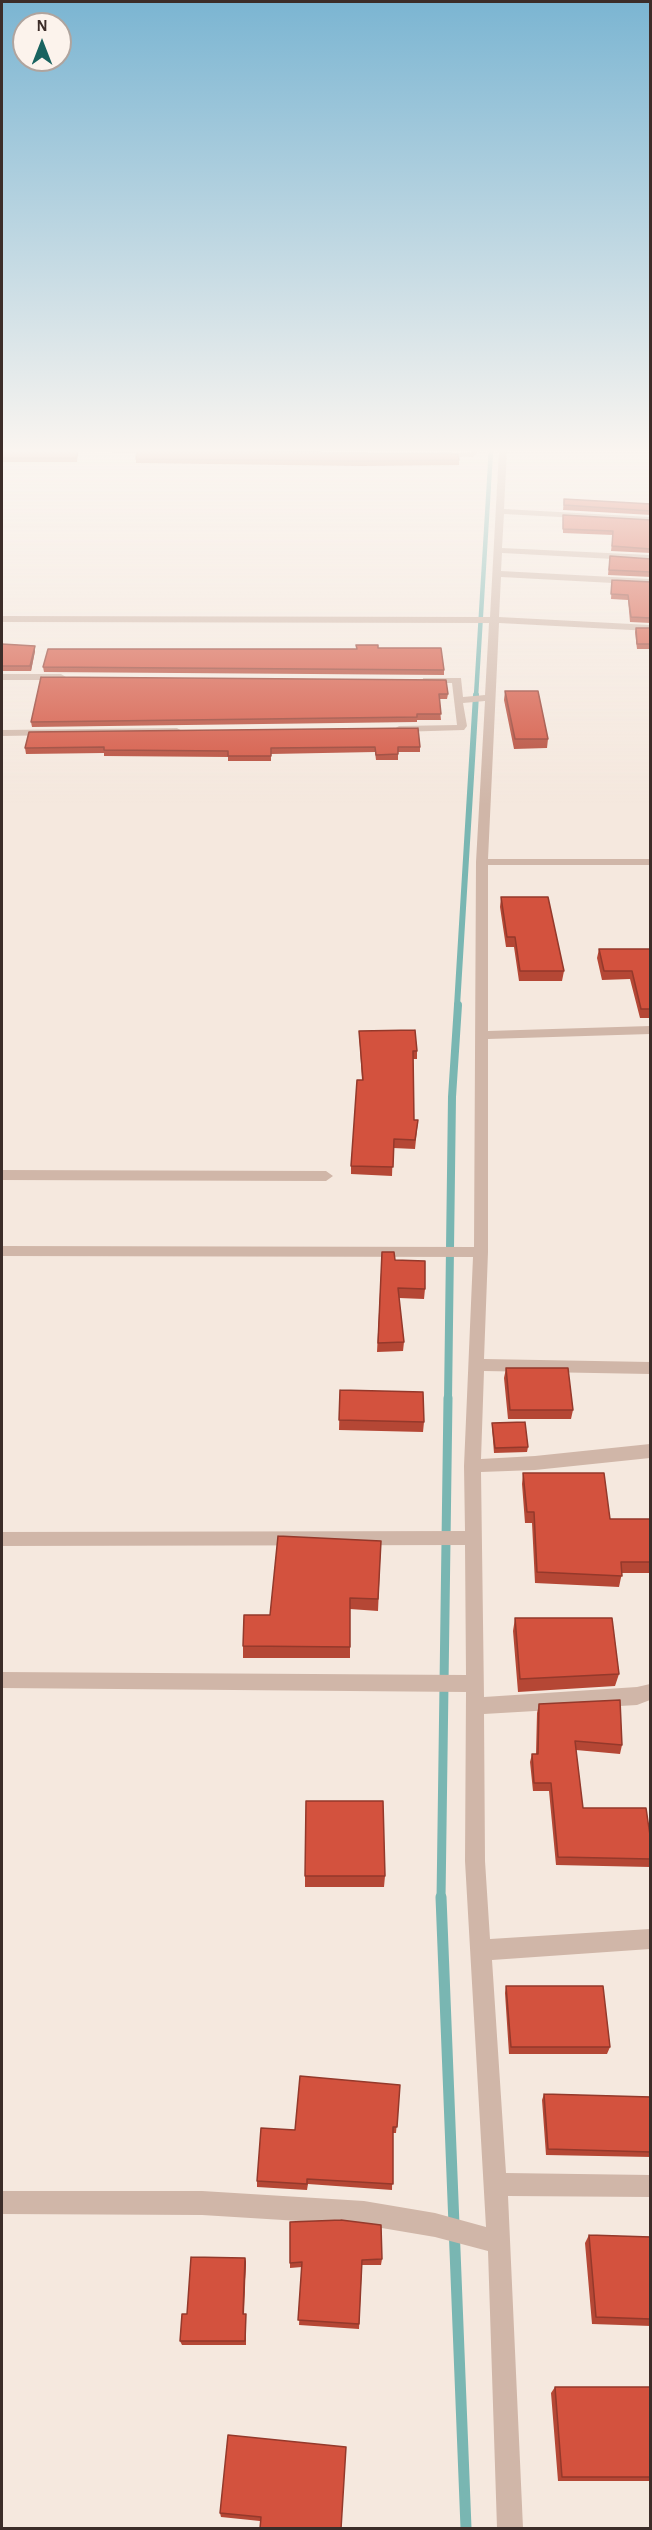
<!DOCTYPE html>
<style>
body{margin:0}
#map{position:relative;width:652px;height:2530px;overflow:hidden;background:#f5e8de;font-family:"Alegreya Sans",sans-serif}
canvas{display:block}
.frame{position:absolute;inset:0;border:3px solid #3c2d29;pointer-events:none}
.north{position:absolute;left:12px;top:12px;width:60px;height:60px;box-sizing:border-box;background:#fcf3ec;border:2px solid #afa49e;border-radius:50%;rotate:0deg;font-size:16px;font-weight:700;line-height:24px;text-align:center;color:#3c2d29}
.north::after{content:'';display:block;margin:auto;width:21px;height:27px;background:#19635f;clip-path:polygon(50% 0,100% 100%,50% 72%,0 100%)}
</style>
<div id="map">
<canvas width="652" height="2530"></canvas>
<div class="frame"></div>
<div class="north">N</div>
</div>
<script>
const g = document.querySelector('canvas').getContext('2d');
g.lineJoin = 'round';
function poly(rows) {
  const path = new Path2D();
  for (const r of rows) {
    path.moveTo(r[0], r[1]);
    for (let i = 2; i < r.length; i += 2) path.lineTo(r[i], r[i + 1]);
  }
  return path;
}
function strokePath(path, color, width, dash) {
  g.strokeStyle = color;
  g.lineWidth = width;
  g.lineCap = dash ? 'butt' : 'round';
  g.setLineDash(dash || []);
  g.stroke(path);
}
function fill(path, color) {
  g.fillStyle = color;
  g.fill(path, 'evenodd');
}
const streamFar4 = poly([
 [476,696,491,450]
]);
const streamFar3 = poly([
 [457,1006,476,695]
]);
const streamFar2 = poly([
 [448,1400,452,1097,458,1005]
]);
const streamFar1 = poly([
 [441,1899,448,1398]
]);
const stream = poly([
 [441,1897,466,2528]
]);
const street = poly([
 [44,450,160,450,160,451,156,453,48,452,44,450],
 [472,450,480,450,473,457,438,456,434,454,438,452,471,453,472,450],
 [499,450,507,450,504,509,650,517,650,522,504,514,502,548,650,555,650,561,502,553,501,571,650,579,650,585,501,577,499,617,650,625,650,631,499,623,488,859,650,859,650,865,488,865,488,1031,650,1026,650,1034,488,1039,488,1252,484,1359,650,1362,650,1374,484,1371,481,1459,535,1456,650,1444,650,1458,535,1470,481,1472,484,1697,637,1687,650,1684,650,1700,637,1705,484,1714,485,1861,490,1939,650,1929,650,1949,492,1960,506,2173,650,2175,650,2197,508,2196,523,2528,497,2528,488,2251,435,2237,364,2225,202,2215,2,2214,2,2191,202,2191,364,2201,435,2213,486,2227,465,1861,466,1692,2,1688,2,1672,466,1675,465,1545,2,1546,2,1532,465,1531,464,1466,473,1257,2,1256,2,1246,474,1247,476,862,485,701,463,703,467,726,464,730,399,732,394,729,399,726,457,725,452,683,427,683,423,682,423,678,461,678,463,697,485,695,489,623,2,622,2,616,490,617,499,450],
 [2,674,61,674,66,677,61,680,2,680,2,674],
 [177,728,182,731,181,733,2,736,2,730,177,728],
 [2,1170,326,1171,333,1176,326,1181,2,1180,2,1170]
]);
const wall = poly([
 [2,450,78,450,78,455,77,462,2,462],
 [136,459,459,460,459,465,362,466,136,463],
 [564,499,651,504,651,515,563,510],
 [563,515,651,520,651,553,611,551,613,535,563,533],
 [610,556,651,559,651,577,608,575],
 [612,580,651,582,651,623,630,622,628,600,611,599],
 [636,628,651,628,651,649,637,649,635,632],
 [2,644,35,646,35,651,31,671,2,671],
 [378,648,444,670,444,675,44,672,43,667],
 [41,677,448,694,447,699,439,699,441,720,417,720,417,722,32,727,31,722],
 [505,691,548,739,547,748,514,749,504,700],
 [420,747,420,752,398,752,398,760,376,760,375,752,271,754,271,761,228,761,228,757,104,756,104,753,26,754,25,748],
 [501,897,564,971,562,981,519,981,514,947,506,947,500,907],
 [599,949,651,949,651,1018,640,1018,630,979,602,980,597,958],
 [359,1031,417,1051,417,1059,413,1059,414,1120,418,1120,415,1149,393,1148,392,1176,351,1174,351,1166,362,1080],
 [382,1252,395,1260,425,1289,424,1299,399,1298,404,1342,403,1351,377,1352],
 [506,1368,573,1410,571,1419,508,1419,504,1378],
 [340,1390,424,1422,423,1432,339,1430],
 [492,1423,528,1447,527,1452,494,1453,492,1428],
 [523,1473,610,1519,651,1519,651,1573,622,1573,619,1587,535,1583,532,1523,525,1523,522,1484],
 [381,1541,378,1611,350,1609,350,1658,243,1658,243,1646,270,1615],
 [515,1618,619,1674,615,1686,518,1692,513,1631],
 [539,1704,622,1745,620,1754,576,1750,583,1808,651,1842,650,1867,556,1865,549,1791,533,1791,530,1762,532,1754,536,1754,537,1713],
 [305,1876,385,1876,384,1887,305,1887],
 [506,1986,610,2047,607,2054,509,2054,505,1993],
 [400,2085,396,2133,393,2133,392,2190,308,2184,307,2190,257,2187,257,2181],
 [544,2094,651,2097,651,2157,546,2155,542,2100],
 [589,2235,651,2237,651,2326,592,2324,585,2243],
 [245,2258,246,2262,244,2314,246,2317,246,2345,182,2345,180,2341,187,2314],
 [382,2259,381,2265,362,2265,359,2329,299,2325,302,2267,290,2268,290,2263],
 [555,2387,651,2387,651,2481,558,2481,551,2393],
 [346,2447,260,2521,221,2517,220,2513]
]);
const shadedWall = poly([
 [35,646,35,651,31,671,30,666],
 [245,2258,246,2262,243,2317,243,2314]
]);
const building = poly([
 [2,450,78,450,76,458,2,458,2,450],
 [137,451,458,454,459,460,362,461,136,459,137,451],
 [564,499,651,504,651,511,564,505,564,499],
 [563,515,651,520,651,549,612,546,613,531,563,529,563,515],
 [610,556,651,559,651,572,609,570,610,556],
 [612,580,651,582,651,618,631,617,628,595,611,594,612,580],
 [636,628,651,628,651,644,637,644,636,628],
 [2,644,35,646,30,666,2,666,2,644],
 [356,645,378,645,378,648,441,648,444,670,43,667,48,649,357,649,356,645],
 [41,677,446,680,448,694,439,694,441,714,417,714,417,717,31,722,41,677],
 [505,691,538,691,548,739,515,739,505,691],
 [418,728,420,747,398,747,398,754,376,755,375,747,271,748,271,756,228,756,228,751,104,750,104,747,25,748,29,732,418,728],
 [501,897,548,897,564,971,520,971,515,937,507,937,501,897],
 [599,949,651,949,651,1009,641,1009,632,971,604,971,599,949],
 [415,1030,417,1051,413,1051,414,1120,418,1120,415,1140,394,1139,393,1167,351,1166,357,1080,363,1080,359,1031,415,1030],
 [382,1252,394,1252,395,1260,425,1261,425,1289,398,1288,404,1342,378,1343,382,1252],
 [506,1368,568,1368,573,1410,510,1410,506,1368],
 [340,1390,423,1392,424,1422,339,1420,340,1390],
 [525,1422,528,1447,495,1448,492,1423,525,1422],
 [523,1473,604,1473,610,1519,651,1519,651,1562,621,1562,622,1576,537,1572,534,1512,527,1512,523,1473],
 [278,1536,381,1541,378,1599,350,1598,350,1647,243,1646,244,1615,270,1615,278,1536],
 [515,1618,612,1618,619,1674,520,1679,515,1618],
 [620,1700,622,1745,575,1741,583,1808,646,1808,651,1842,651,1859,558,1857,551,1783,534,1783,532,1754,538,1754,539,1704,620,1700],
 [306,1801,383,1801,385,1876,305,1876,306,1801],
 [506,1986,603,1986,610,2047,511,2047,506,1986],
 [300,2076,400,2085,397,2127,393,2127,393,2184,307,2179,307,2184,257,2181,261,2128,295,2130,300,2076],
 [544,2094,651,2097,651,2152,548,2149,544,2094],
 [341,2220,381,2225,382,2259,362,2260,359,2324,298,2320,302,2262,290,2263,290,2222,341,2220],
 [589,2235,651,2237,651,2319,596,2317,589,2235],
 [191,2257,245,2258,243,2314,246,2314,245,2341,180,2341,182,2314,187,2314,191,2257],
 [555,2387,651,2387,651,2477,562,2477,555,2387],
 [228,2435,346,2447,341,2529,260,2529,261,2517,220,2513,228,2435]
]);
strokePath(streamFar4, '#79b6b2', 4.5);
strokePath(streamFar3, '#79b6b2', 6);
strokePath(streamFar2, '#79b6b2', 8);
strokePath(streamFar1, '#79b6b2', 9);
strokePath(stream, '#79b6b2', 11);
fill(street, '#d0b6a8');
fill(wall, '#b54735');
fill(shadedWall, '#94392b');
fill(building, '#d3523e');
strokePath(building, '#94392b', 1.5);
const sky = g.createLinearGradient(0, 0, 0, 805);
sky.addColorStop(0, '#7bb5d2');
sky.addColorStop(0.56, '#faf5f0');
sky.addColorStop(1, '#faf5f000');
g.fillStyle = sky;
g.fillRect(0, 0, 652, 805);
</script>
